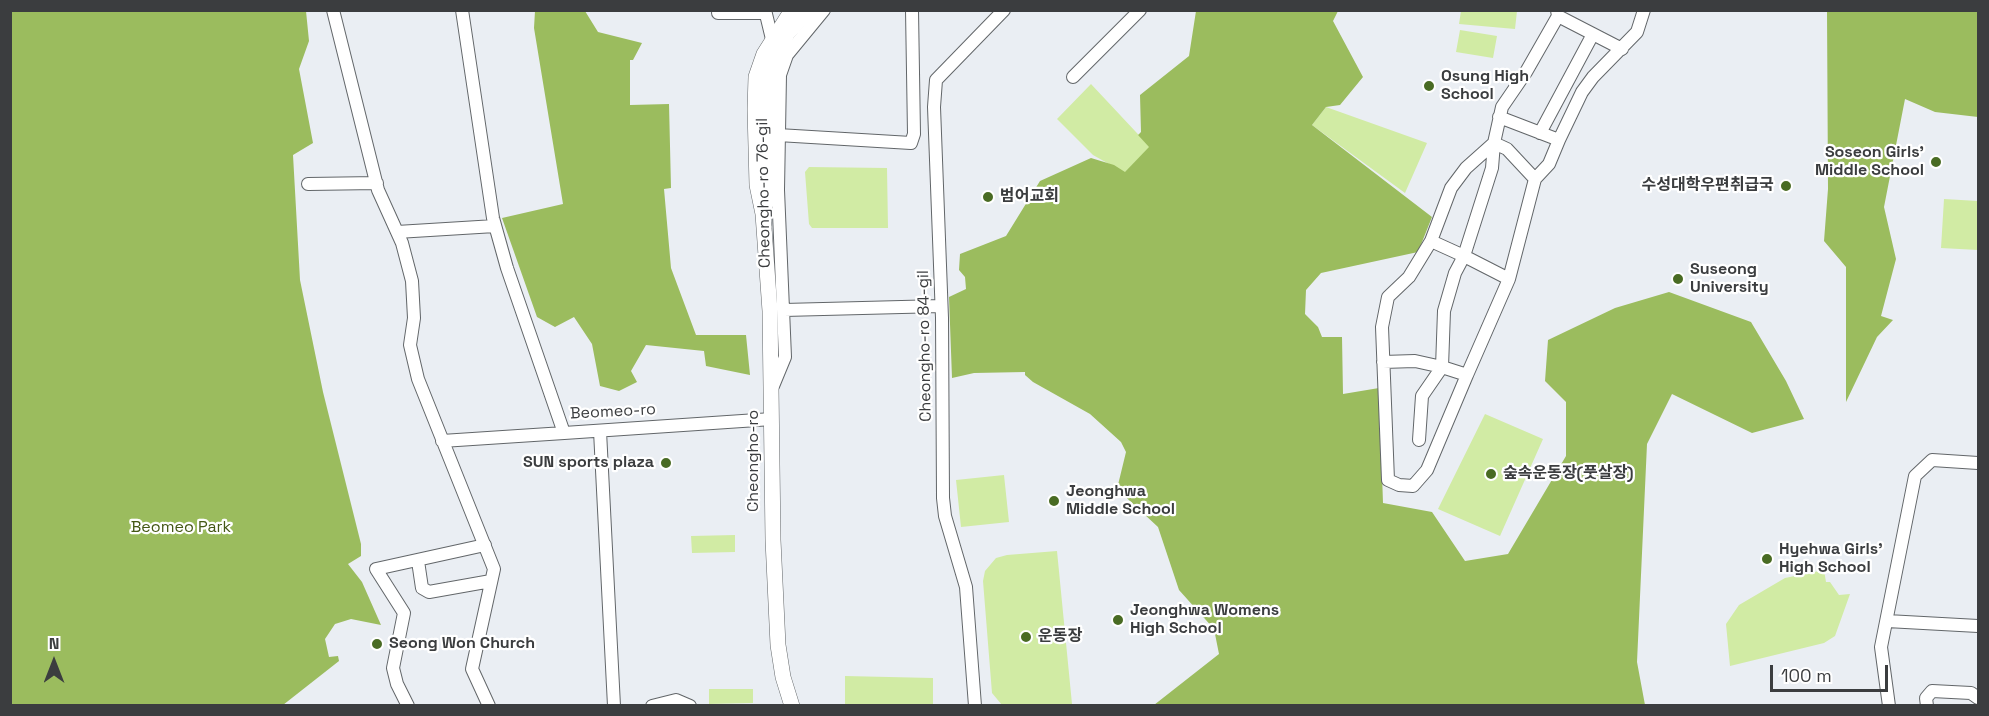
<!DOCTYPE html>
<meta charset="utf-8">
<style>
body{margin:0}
#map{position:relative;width:1989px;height:716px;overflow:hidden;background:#eaeef3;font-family:"Space Grotesk",sans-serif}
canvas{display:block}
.frame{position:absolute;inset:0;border:12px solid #3b3d3f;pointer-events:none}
.north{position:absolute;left:24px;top:632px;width:60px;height:60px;-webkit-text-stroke:4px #fff;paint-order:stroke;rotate:0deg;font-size:16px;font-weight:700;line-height:24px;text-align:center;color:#3b3d3f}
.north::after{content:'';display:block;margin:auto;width:21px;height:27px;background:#3b3d3f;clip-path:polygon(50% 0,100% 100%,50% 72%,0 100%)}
.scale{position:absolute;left:1770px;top:665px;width:118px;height:27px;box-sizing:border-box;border:3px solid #3b3d3f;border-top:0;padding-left:8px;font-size:18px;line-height:21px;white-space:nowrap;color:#3b3d3f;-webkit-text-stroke:4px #fff;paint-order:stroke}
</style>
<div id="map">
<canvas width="1989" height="716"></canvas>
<div class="frame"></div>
<div class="north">N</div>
<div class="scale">100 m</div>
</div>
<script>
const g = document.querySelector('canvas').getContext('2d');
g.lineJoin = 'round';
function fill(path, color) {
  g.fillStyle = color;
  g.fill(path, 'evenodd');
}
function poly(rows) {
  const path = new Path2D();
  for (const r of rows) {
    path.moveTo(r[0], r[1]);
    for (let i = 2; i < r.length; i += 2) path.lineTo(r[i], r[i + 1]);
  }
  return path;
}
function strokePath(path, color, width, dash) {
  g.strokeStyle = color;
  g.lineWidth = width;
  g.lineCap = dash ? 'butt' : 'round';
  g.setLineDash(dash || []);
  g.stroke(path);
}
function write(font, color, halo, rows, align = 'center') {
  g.font = font + ' "Space Grotesk","Noto Sans KR",sans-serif';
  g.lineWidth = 4.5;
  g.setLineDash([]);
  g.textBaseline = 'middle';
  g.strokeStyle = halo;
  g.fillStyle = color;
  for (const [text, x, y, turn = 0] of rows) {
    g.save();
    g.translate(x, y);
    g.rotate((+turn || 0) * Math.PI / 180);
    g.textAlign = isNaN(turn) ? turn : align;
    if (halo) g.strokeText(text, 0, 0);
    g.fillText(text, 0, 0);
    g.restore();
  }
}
const green = poly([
 [1461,11,1517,11,1515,29,1459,24],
 [1460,30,1497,36,1493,58,1456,52],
 [1091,84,1150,147,1125,173,1093,155,1057,119],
 [1326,107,1427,143,1405,193,1312,125],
 [809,167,887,168,888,228,812,228,809,224,805,172],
 [1944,199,1978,201,1978,250,1941,248],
 [1485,414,1543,439,1500,536,1438,509],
 [1004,475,1009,522,961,527,956,480],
 [735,535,735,552,692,553,691,536],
 [1057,551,1072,704,1002,705,992,693,983,581,985,571,996,558,1007,555],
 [1824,570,1826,582,1830,582,1839,595,1850,594,1835,636,1824,643,1730,666,1726,624,1739,605,1785,578],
 [845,676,933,678,933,705,845,705],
 [709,689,753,689,753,703,709,704]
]);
const forest = poly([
 [10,11,306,11,309,41,299,69,313,143,293,155,300,280,323,392,361,544,361,556,348,564,362,582,381,625,351,619,335,624,325,639,329,657,338,656,339,661,283,705,11,705],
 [535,11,585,11,598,32,642,43,633,60,630,60,630,105,669,104,671,188,664,189,671,268,696,335,746,335,750,375,706,366,704,351,646,345,631,371,637,382,619,391,600,386,592,344,574,317,555,327,537,317,502,218,563,204,534,28],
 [1196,11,1338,11,1333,21,1363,77,1340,105,1326,107,1312,125,1432,217,1418,252,1321,273,1306,290,1305,314,1318,327,1322,337,1342,337,1343,394,1379,388,1383,503,1432,512,1465,561,1508,554,1566,456,1566,402,1545,381,1548,340,1615,308,1669,292,1751,322,1786,381,1804,419,1752,433,1672,394,1647,444,1637,662,1645,705,1154,705,1219,654,1214,629,1179,590,1158,527,1117,489,1126,452,1121,442,1090,414,1033,382,1025,375,1025,372,974,373,952,378,949,297,966,289,965,277,959,270,960,254,1006,236,1040,181,1091,158,1114,165,1125,172,1149,147,1138,135,1141,132,1140,95,1189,56],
 [1827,11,1978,11,1978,117,1935,112,1905,99,1884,207,1896,259,1881,316,1893,320,1877,337,1846,402,1846,267,1824,241,1828,189]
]);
const minor = poly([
 [333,10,378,190,402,243,412,281,414,318,410,345,418,379,494,569,472,669,489,706],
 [462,10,493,218,507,268,564,433,772,419],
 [765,10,772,39],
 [718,13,765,13],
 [1558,16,1622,49],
 [1073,77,1140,10],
 [1499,117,1559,140,1549,164,1535,179,1509,279,1464,256,1492,168,1494,143,1507,149,1535,179],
 [1540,133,1593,34],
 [778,135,911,143,914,134,912,10],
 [1559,140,1582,92,1593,77,1637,32,1644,10],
 [308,184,377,183],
 [397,232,495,226],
 [1431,241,1464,256,1455,273,1444,311,1442,367,1467,375,1427,470,1413,486,1399,485,1388,480,1382,327,1388,297,1409,277,1431,241,1451,188,1466,168,1494,143,1502,107,1526,72,1558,16,1557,10],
 [784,310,941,306],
 [1383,362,1415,361,1442,367,1422,396,1419,440],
 [1467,375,1509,279],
 [773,386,785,357,778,190,780,75,787,55,824,10],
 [600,431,614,706],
 [442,441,564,433],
 [418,561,422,588,429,592,491,581],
 [1887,621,1978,626],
 [408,706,397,684,393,668,404,613,376,569,485,545],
 [652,706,676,700,690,706],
 [975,706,966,587,945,516,943,498,942,318,934,107,936,80,1004,10],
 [1889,706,1881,647,1915,476,1932,460,1978,463],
 [1927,706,1926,698,1932,691,1971,693,1978,698]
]);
const major = poly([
 [792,10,764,54,756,77,755,109,757,185,763,214,770,311,773,540,778,645,783,677,792,706],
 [765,208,769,185,770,73,787,34,809,10]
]);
const markers = [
 [1429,86,6,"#496b23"],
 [1936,162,6,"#496b23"],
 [1786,186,6,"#496b23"],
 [988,197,6,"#496b23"],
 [1678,279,6,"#496b23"],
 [666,463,6,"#496b23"],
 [1491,474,6,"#496b23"],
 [1054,501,6,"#496b23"],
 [1767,559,6,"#496b23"],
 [1118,620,6,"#496b23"],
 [1026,637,6,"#496b23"],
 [377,644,6,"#496b23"]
];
const poiNames = [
 ["Osung High",1441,77],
 ["School",1441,95],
 ["Soseon Girls'",1924,153,"right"],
 ["Middle School",1924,171,"right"],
 ["수성대학우편취급국",1774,186,"right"],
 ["범어교회",1000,197],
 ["Suseong",1690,270],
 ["University",1690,288],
 ["SUN sports plaza",654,463,"right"],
 ["숲속운동장(풋살장)",1503,474],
 ["Jeonghwa",1066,492],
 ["Middle School",1066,510],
 ["Hyehwa Girls'",1779,550],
 ["High School",1779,568],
 ["Jeonghwa Womens",1130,611],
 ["High School",1130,629],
 ["운동장",1038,637],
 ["Seong Won Church",389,644]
];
const streetNames = [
 ["Cheongho-ro 76-gil",764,193,-91],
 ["Cheongho-ro 84-gil",925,346,-91],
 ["Beomeo-ro",613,412,-3],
 ["Cheongho-ro",754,461,-90]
];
const parkNames = [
 ["Beomeo Park",181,528]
];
fill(green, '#d1eba4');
fill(forest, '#9bbc5e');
strokePath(minor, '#626669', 14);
strokePath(major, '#626669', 16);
strokePath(minor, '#fff', 12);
strokePath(major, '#fff', 15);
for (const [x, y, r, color] of markers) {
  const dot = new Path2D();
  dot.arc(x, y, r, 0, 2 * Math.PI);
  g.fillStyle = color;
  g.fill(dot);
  strokePath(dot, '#fff', 2);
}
write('bold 16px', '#3b3d3f', '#fff', poiNames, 'left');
write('16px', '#3b3d3f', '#fff', streetNames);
write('16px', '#445816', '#fff', parkNames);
</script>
